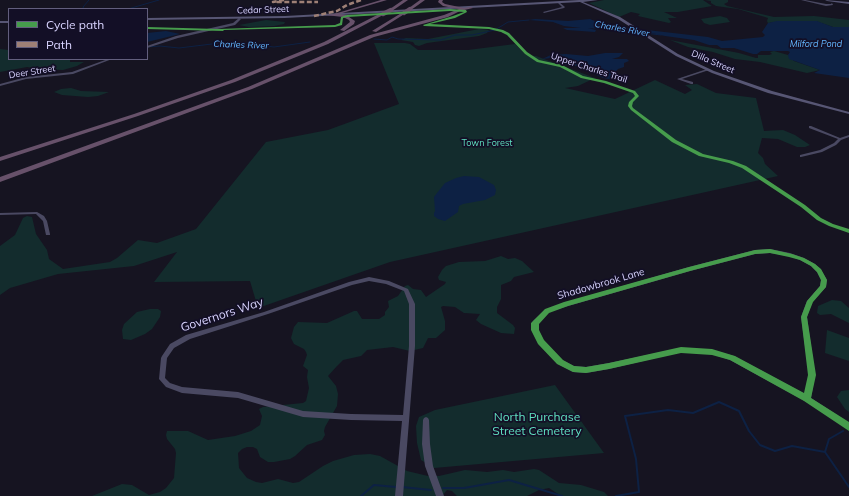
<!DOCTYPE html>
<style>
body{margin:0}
#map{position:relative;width:849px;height:496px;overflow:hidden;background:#161421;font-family:Mulish,sans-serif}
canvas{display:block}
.legend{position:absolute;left:8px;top:8px;width:140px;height:52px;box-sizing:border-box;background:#130f26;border:1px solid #625e7d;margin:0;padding:5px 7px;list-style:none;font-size:12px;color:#d9d4ff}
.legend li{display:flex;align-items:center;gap:8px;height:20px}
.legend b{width:20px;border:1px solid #625e7d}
</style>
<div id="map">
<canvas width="849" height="496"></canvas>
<ul class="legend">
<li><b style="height:5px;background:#469c4c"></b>Cycle path</li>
<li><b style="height:5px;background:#9e8076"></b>Path</li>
</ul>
</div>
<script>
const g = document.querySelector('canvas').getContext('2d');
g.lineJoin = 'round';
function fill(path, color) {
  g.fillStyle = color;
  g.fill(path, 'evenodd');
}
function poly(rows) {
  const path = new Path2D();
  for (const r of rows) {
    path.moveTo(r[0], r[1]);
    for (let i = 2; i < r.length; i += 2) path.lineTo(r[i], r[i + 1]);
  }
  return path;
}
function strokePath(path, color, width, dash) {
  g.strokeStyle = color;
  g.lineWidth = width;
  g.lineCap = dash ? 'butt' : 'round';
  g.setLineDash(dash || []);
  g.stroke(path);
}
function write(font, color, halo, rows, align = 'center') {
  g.font = font + ' Mulish,sans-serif';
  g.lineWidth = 3.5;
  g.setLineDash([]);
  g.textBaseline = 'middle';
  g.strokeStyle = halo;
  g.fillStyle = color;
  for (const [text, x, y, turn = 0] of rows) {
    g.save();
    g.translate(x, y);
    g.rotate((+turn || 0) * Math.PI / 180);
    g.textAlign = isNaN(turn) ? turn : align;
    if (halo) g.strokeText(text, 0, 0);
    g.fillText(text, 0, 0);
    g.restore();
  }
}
const green = poly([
 [604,0,703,0,712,6,678,12,664,12,677,18,668,18,671,22,669,23,638,16,640,14,631,12,619,17,589,3],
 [705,0,728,0,728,2,724,4,727,6,774,17,814,16,849,20,849,27,833,27,815,21,785,21,768,23,767,21,768,18,765,17,738,9,716,6,711,3,711,1],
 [720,16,727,18,730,22,710,25,704,23,701,19],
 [266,20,285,22,284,24,274,26,249,27,239,25],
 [479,29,489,30,487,33,479,36,427,43,419,46,415,45,413,42,401,40,406,38,428,39],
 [670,40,739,53,756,58,758,58,758,55,769,55,772,54,770,52,774,51,788,55,794,61,820,70,807,73,760,62,735,59,713,52,688,47],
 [374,43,405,43,410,44,418,50,468,50,515,44,526,55,536,56,595,78,578,86,565,88,615,99,655,80,685,94,692,90,685,85,697,84,716,93,756,98,764,131,783,130,795,135,810,145,805,147,797,147,778,139,762,138,758,153,763,158,765,164,778,176,390,262,258,308,250,281,154,282,177,252,134,266,58,274,10,288,0,295,0,246,15,235,23,218,27,216,32,217,36,234,47,250,49,259,63,269,110,262,117,258,138,240,157,243,196,229,266,142,328,130,399,104],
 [0,49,9,50,9,59,70,59,70,62,84,62,77,66,63,70,40,69,27,67,0,72],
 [71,88,81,91,109,92,98,96,88,97,62,95,54,92,61,89],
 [501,256,508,259,515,258,522,261,534,272,514,277,511,281,501,285,501,299,497,307,497,313,513,325,515,328,514,334,501,333,481,324,476,320,480,314,464,313,455,307,443,306,441,307,445,321,445,330,436,338,428,338,423,348,410,351,393,347,367,350,361,356,343,360,337,366,328,376,336,386,338,394,337,406,325,427,324,431,325,435,322,440,307,445,295,456,290,459,274,462,268,462,260,457,257,449,253,447,247,447,242,449,238,453,239,468,247,478,256,482,262,483,278,479,293,483,299,482,323,466,333,461,354,455,370,454,380,456,407,471,428,476,439,476,465,470,487,472,503,470,514,472,534,469,539,470,559,483,581,485,604,492,608,496,561,496,549,488,539,490,527,496,457,496,452,491,447,490,442,496,92,496,122,484,132,485,149,495,160,492,166,488,174,478,176,453,175,449,167,439,166,435,167,431,188,431,208,440,235,436,251,431,260,425,262,416,259,409,263,407,303,403,306,401,309,388,307,377,308,370,303,366,307,355,306,352,304,349,294,344,291,338,294,327,298,322,327,323,354,311,357,311,362,319,379,319,385,315,385,312,389,307,388,301,398,296,405,286,408,285,413,289,421,290,426,297,445,284,446,282,439,280,438,277,442,270,446,266,459,262,485,261],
 [832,300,841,301,849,308,849,323,831,314,820,315,817,313,818,306],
 [150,309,158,309,161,311,160,317,152,329,145,334,131,340,123,339,122,330,124,324,137,312],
 [827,330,849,338,849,361,825,353],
 [555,385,604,453,434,468,421,460,417,443,416,426,419,417,435,410],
 [849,390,849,412,845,409,837,397,841,391]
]);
const water = poly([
 [535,19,568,21,590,19,597,22,621,26,634,30,638,33,599,26,601,28,599,29,588,28,596,30,595,32,567,30,563,28,581,28,564,26,553,22,529,20],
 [777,21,817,21,833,27,849,27,849,78,814,73,820,70,789,59,788,55,790,52,788,51,761,51,757,54,753,54,734,48,721,48,717,45,709,45,694,40,665,36,642,31,647,30,708,37,722,41,763,37,765,35,762,32,768,23],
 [166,31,180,34,147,42,147,33],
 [605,53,623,53,619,57,612,59,627,59,629,61,624,63,624,67,618,69,612,75,621,75,625,78,614,80,603,78,577,66,566,65,551,58,542,59,551,55,566,54,588,56],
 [464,176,479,177,494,185,496,190,495,195,485,200,463,204,459,206,458,212,445,221,438,219,434,216,434,213,435,211,434,197,437,193,445,183,456,178]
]);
const streamFar1 = poly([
 [84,9,83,7,89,0],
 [128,9,159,0],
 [143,9,145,8],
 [645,33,661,35],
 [374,39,387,40,392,37,398,39,441,40,455,35,472,35,495,30,508,22,529,20],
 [147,47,160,46,179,48,220,43,242,46,264,44,266,46,274,47,310,42]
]);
const stream = poly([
 [825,452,849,487],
 [402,487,431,490],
 [443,488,464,488,509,480,562,496],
 [361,496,374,485,396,487],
 [616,496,639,492,636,459,625,416,668,410,693,413,719,402,739,411,749,431,760,445,775,451,792,446,825,452,829,439,843,431]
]);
const street = poly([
 [801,0,805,0,826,4,831,4,832,3,833,5,826,6,801,0],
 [559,2,565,7,564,8,544,13,543,12,562,7,558,3,559,2],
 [239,18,241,19,235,25,178,38,147,48,147,46,176,36,233,23,239,18],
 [108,59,112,59,73,74,26,79,0,86,0,84,26,77,72,72,108,59],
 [707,69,709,70,682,79,693,82,693,84,691,84,677,79,707,69],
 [809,126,811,126,840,138,849,135,849,137,841,140,836,145,822,152,801,157,800,157,800,155,820,150,834,143,838,139,809,128,809,126],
 [37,212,44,216,47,221,50,234,50,235,46,235,43,221,36,214,0,215,0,213,37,212],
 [770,249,790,253,804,258,815,264,821,270,827,280,826,287,812,302,807,317,815,375,811,398,849,423,849,430,805,401,730,360,712,354,681,352,609,369,586,373,573,372,558,364,539,344,532,330,532,323,533,321,545,310,564,303,689,267,755,250,770,249],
 [770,253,789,256,800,260,811,266,817,272,821,280,820,286,807,301,801,317,809,375,805,394,734,356,712,350,681,348,609,363,586,367,574,366,562,360,543,340,538,330,538,324,549,312,568,306,690,271,755,254,770,253],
 [369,277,389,281,408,289,415,304,415,346,403,496,395,496,402,421,351,420,303,417,238,398,182,393,166,387,159,379,161,358,162,356,170,344,186,335,264,312,349,282,369,277],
 [369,281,386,284,404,291,409,304,409,346,403,415,351,414,303,411,238,392,182,387,170,383,165,378,167,358,174,348,190,339,268,314,352,285,369,281],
 [426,417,428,418,429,420,430,444,433,466,444,496,436,496,425,466,422,444,423,420,424,418,426,417]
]);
const secondary = poly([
 [579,0,598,0,583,2,620,17,678,54,714,71,772,91,849,112,849,114,768,93,712,73,676,56,618,19,580,2,285,18,147,20,147,18,285,16,579,0],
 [825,0,849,2,849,4,827,1,825,0],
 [0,21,9,21,9,23,0,23,0,21]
]);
const highway = poly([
 [381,0,387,0,339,14,346,15,355,21,354,24,344,31,340,30,350,22,349,20,343,17,325,15,334,14,381,0],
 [403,0,408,0,392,11,390,11,390,9,403,0],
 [420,0,425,0,411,10,409,10,409,8,420,0],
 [439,0,443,0,442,2,445,4,464,8,471,7,473,8,460,11,448,17,374,37,252,89,0,182,0,177,248,87,370,35,444,15,459,9,443,6,438,2,439,0],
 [403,12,406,13,376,32,372,31,403,12],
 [381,13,385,14,328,44,235,82,138,116,0,161,0,157,134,114,231,80,324,42,381,13]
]);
const highwayBridge = poly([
 [404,13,410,9],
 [383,14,391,10]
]);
const quiet = poly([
 [284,0,273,2,318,2],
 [314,16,337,11,347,5,361,0]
]);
const cycleway = poly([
 [450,9,466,10,467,12,455,18,430,24,489,27,503,30,509,33,527,52,539,60,562,65,583,76,606,81,635,91,639,96,633,102,632,106,633,108,676,140,703,154,733,161,746,166,805,205,821,218,833,224,849,229,849,233,829,226,817,220,801,207,742,168,729,163,699,156,672,142,631,110,628,106,629,102,635,96,633,93,604,83,581,78,560,67,537,62,525,54,507,35,501,32,489,29,424,26,423,25,453,16,464,12,450,11,347,17,343,18,342,25,335,27,224,30,223,31,147,29,147,27,218,29,335,25,340,23,341,17,347,15,450,9],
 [770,249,792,254,804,258,815,264,821,269,827,280,826,287,813,302,807,317,816,375,811,398,849,422,849,431,804,401,730,360,712,355,681,353,609,369,586,373,573,372,557,364,538,344,531,330,531,323,545,309,564,302,689,267,755,250,770,249],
 [770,253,789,257,800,260,811,266,817,272,821,280,820,286,807,301,801,317,808,375,804,393,735,356,712,349,681,347,609,363,586,367,574,366,563,360,544,340,539,330,539,324,549,313,568,306,690,271,755,254,770,253]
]);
const farStreetnames = [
 ["Cedar Street",263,10,-2],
 ["Dilla Street",713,62,23],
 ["Upper Charles Trail",589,68,18],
 ["Deer Street",32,72,-9]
];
const farWaternames = [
 ["Charles River",622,29,10],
 ["Milford Pond",816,44],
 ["Charles River",241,45,2]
];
const farParknames = [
 ["Town Forest",487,143]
];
const streetNames = [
 ["Shadowbrook Lane",601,284,-16]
];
const nearStreetnames = [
 ["Governors Way",222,315,-18]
];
const nearParknames = [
 ["North Purchase",537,417],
 ["Street Cemetery",537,431]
];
fill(green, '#132c2d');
fill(water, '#0d2144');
strokePath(streamFar1, '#0d2144', 1);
strokePath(stream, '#0d2144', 2);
fill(street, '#4a4962');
fill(secondary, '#575674');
fill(highway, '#67516a');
strokePath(highwayBridge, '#67516a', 4.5);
strokePath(quiet, '#9e8076', 2.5, [5, 2.5]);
fill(cycleway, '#469c4c');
write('9px', '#d9d4ff', '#130f26', farStreetnames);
write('italic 9px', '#62b6ff', '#130f26', farWaternames);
write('9px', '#5fe0c0', '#130f26', farParknames);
write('10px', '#d9d4ff', '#130f26', streetNames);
write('12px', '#d9d4ff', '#130f26', nearStreetnames);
write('12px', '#5fe0c0', '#130f26', nearParknames);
</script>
